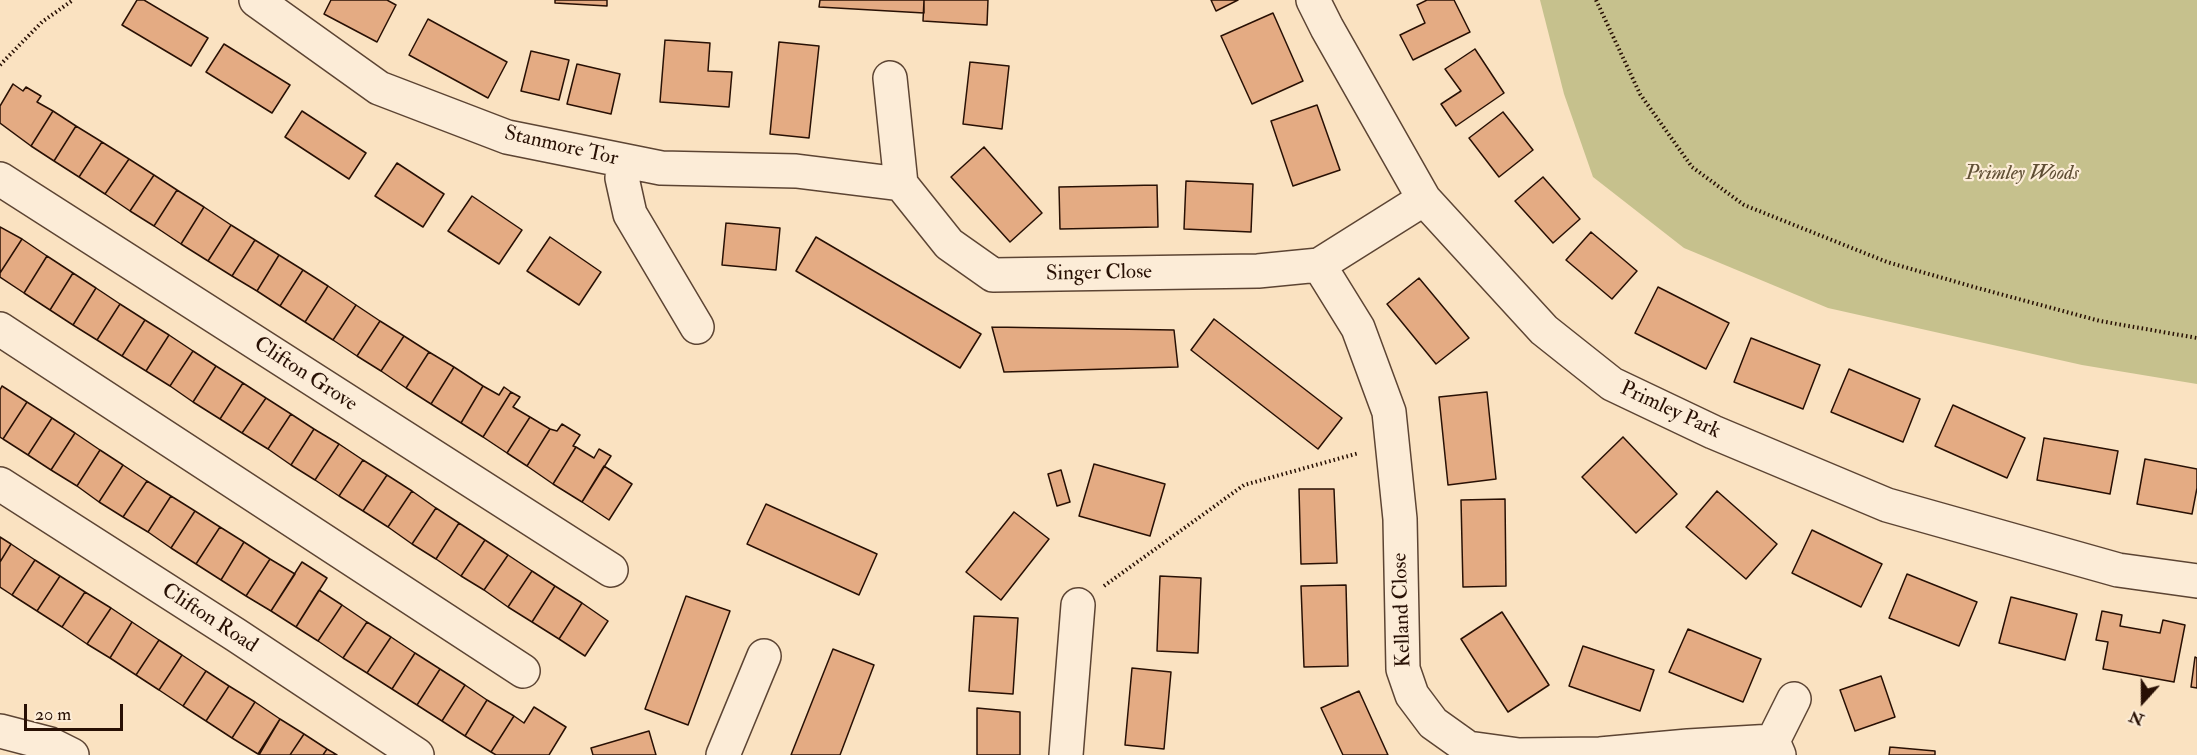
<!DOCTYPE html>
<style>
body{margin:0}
#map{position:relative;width:2197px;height:755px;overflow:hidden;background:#fae2c1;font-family:"IM FELL Double Pica",serif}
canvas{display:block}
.north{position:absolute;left:2113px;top:671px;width:60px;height:60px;-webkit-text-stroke:4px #fcecd7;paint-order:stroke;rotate:201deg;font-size:16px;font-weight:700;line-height:24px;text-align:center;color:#281004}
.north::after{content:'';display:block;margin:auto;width:21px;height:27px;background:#281004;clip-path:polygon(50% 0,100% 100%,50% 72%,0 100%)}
.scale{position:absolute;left:24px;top:704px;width:99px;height:27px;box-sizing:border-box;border:3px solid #281004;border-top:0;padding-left:8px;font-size:18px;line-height:21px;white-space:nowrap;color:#281004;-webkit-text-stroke:4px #fcecd7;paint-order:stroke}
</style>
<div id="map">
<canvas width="2197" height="755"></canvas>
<div class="north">N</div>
<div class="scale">20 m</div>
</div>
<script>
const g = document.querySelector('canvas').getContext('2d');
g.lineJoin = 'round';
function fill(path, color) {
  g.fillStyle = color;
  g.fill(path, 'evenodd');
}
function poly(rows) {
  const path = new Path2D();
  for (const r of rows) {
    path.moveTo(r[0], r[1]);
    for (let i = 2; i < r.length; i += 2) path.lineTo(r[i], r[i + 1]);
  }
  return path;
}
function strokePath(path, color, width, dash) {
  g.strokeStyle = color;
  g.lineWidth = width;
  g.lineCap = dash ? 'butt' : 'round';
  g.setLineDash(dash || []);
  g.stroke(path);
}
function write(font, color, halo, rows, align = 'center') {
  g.font = font + ' "IM FELL Double Pica",serif';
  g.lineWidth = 4.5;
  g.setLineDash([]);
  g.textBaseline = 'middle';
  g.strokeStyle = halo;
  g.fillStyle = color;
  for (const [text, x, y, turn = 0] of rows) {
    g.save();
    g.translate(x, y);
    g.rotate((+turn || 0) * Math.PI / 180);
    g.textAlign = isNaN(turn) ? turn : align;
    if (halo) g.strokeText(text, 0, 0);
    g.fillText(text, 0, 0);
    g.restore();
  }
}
const green = poly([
 [1540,0,2197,0,2197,384,2082,365,1828,308,1684,248,1593,177,1564,94]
]);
const building = poly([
 [137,0,144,0,208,38,191,66,122,25,137,0],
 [331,0,387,0,396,5,377,42,324,14,331,0],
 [555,0,607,0,607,6,555,3,555,0],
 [820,0,924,0,924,13,819,7,820,0],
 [924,0,988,0,987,25,923,21,924,0],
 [1211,0,1238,0,1216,11,1211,0],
 [1427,0,1454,0,1470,32,1413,60,1400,35,1425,23,1417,5,1427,0],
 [1273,13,1303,81,1252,104,1221,36,1273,13],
 [428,19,507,62,488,98,409,55,428,19],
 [665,40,710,43,708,71,732,72,729,107,660,102,665,40],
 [779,42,819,46,809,138,770,134,779,42],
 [224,44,290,85,272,113,206,72,224,44],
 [1475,49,1504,93,1456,126,1441,104,1461,91,1445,69,1475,49],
 [531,51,569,60,559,100,521,91,531,51],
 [970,62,1009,66,1002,129,963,124,970,62],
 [577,64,620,74,611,114,567,104,577,64],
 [13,84,23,91,26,87,41,96,37,102,53,111,31,146,0,123,0,106,13,84],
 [1317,105,1340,170,1293,186,1271,121,1317,105],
 [53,111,76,126,54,161,31,146,53,111],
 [302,111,366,153,349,179,285,137,302,111],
 [1503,112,1533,150,1499,177,1469,138,1503,112],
 [76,126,102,142,79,177,54,161,76,126],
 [102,142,129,159,105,194,79,177,102,142],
 [984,147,1042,213,1010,242,951,177,984,147],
 [129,159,154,175,130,211,105,194,129,159],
 [397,163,444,194,423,227,375,196,397,163],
 [154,175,177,190,154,226,130,211,154,175],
 [1543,177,1580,219,1553,243,1515,201,1543,177],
 [1186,181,1253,184,1251,232,1184,229,1186,181],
 [1157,185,1158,227,1060,229,1059,187,1157,185],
 [177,190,204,207,181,244,154,226,177,190],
 [472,196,522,230,499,264,448,231,472,196],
 [204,207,231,225,208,261,181,244,204,207],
 [726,223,780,228,776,270,722,265,726,223],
 [231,225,255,240,232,276,208,261,231,225],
 [0,227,22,239,0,273,0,227],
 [1591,232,1637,271,1612,299,1566,260,1591,232],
 [550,237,601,272,579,305,527,271,550,237],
 [816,237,981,334,960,368,796,271,816,237],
 [22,239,47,256,24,293,0,277,0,273,22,239],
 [255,240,279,255,257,291,232,276,255,240],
 [279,255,303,270,280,306,257,291,279,255],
 [47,256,73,273,50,310,24,293,47,256],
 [303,270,328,286,305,322,280,306,303,270],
 [73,273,96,288,73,325,50,310,73,273],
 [1419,278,1469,338,1436,364,1387,304,1419,278],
 [328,286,356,305,333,340,305,322,328,286],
 [1658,287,1729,323,1706,369,1635,333,1658,287],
 [96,288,120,304,97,340,73,325,96,288],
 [120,304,145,320,122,356,97,340,120,304],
 [356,305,380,321,357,356,333,340,356,305],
 [1214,319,1342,418,1318,449,1191,350,1214,319],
 [145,320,169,335,146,371,122,356,145,320],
 [380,321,404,336,381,371,357,356,380,321],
 [992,327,1174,330,1178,367,1004,372,992,327],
 [169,335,193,351,170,386,146,371,169,335],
 [404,336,429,352,406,388,381,371,404,336],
 [1751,338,1820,365,1803,409,1734,382,1751,338],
 [193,351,216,366,193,402,170,386,193,351],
 [429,352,454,367,431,404,406,388,429,352],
 [216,366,243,383,220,419,193,402,216,366],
 [454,367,483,386,461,423,431,404,454,367],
 [1849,369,1920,399,1903,442,1831,412,1849,369],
 [243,383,266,398,242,433,220,419,243,383],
 [2,386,27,402,3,439,0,437,0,390,2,386],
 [483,386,499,395,504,387,511,392,483,437,461,423,483,386],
 [511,392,520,397,513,407,530,417,507,453,483,437,511,392],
 [1487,392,1496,479,1448,485,1439,397,1487,392],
 [266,398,291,414,268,449,242,433,266,398],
 [27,402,52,418,28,455,3,439,27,402],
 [1953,405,2025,438,2007,478,1935,446,1953,405],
 [291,414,314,429,291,465,268,449,291,414],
 [530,417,550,429,527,466,507,453,530,417],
 [52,418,75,433,51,470,28,455,52,418],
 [562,424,580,435,573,446,576,447,553,484,527,466,550,429,557,431,562,424],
 [314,429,339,444,315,480,291,465,314,429],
 [75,433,100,450,77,486,51,470,75,433],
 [1623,437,1677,494,1636,533,1582,477,1623,437],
 [2044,438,2118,451,2110,494,2037,480,2044,438],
 [339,444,363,460,339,496,315,480,339,444],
 [576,447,594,458,599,449,611,456,582,502,553,484,576,447],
 [100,450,123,465,99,502,77,486,100,450],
 [2145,459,2197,469,2197,488,2192,514,2137,504,2145,459],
 [363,460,387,475,363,511,339,496,363,460],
 [1094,464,1165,484,1150,536,1079,516,1094,464],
 [123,465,147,481,123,517,99,502,123,465],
 [604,466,632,484,609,520,582,502,604,466],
 [1061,470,1070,502,1057,506,1048,474,1061,470],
 [387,475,412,491,388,527,363,511,387,475],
 [147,481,171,496,148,532,123,517,147,481],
 [1299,489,1334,489,1337,563,1301,564,1299,489],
 [412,491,436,508,412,544,388,527,412,491],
 [1717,491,1777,544,1746,579,1686,527,1717,491],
 [171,496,195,511,171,548,148,532,171,496],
 [1505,499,1506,586,1463,587,1461,500,1505,499],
 [766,504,877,554,859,595,747,544,766,504],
 [436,508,459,523,436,559,412,544,436,508],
 [195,511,220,527,196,564,171,548,195,511],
 [1014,512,1049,539,1001,600,966,572,1014,512],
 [459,523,485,540,461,576,436,559,459,523],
 [220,527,244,542,221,580,196,564,220,527],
 [1812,530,1882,564,1861,607,1792,573,1812,530],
 [0,537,11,544,0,562,0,537],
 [485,540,508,555,484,590,461,576,485,540],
 [244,542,270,559,246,596,221,580,244,542],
 [11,544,35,560,12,595,0,587,0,562,11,544],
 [508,555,532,571,508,607,484,590,508,555],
 [270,559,295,574,271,611,246,596,270,559],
 [35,560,60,576,37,611,12,595,35,560],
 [302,562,327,578,296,627,271,611,302,562],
 [532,571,555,586,532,622,508,607,532,571],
 [1907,574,1977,602,1959,646,1889,618,1907,574],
 [60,576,85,592,62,627,37,611,60,576],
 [1160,576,1201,578,1198,653,1157,651,1160,576],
 [1346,585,1348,666,1304,667,1301,586,1346,585],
 [555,586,582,603,559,639,532,622,555,586],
 [319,590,342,605,318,641,296,627,319,590],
 [85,592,111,608,87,644,62,627,85,592],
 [686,596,730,611,688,725,645,709,686,596],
 [2011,597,2077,614,2065,660,1999,643,2011,597],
 [582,603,608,621,585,656,559,639,582,603],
 [342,605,367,622,343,658,318,641,342,605],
 [111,608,132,622,110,658,87,644,111,608],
 [2102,611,2122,615,2120,626,2160,633,2163,620,2185,625,2174,682,2103,669,2108,642,2096,640,2102,611],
 [1502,612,1549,685,1508,712,1461,639,1502,612],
 [974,616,1018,618,1013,694,969,691,974,616],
 [132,622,159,640,136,675,110,658,132,622],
 [367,622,391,637,367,673,343,658,367,622],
 [1688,629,1761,659,1743,702,1669,672,1688,629],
 [391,637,415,653,392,689,367,673,391,637],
 [159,640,182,655,159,690,136,675,159,640],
 [1583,646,1654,670,1640,711,1569,686,1583,646],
 [833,649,874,665,840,755,791,755,833,649],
 [415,653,440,669,417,705,392,689,415,653],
 [182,655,206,671,183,706,159,690,182,655],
 [2195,657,2197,658,2197,688,2191,687,2195,657],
 [1132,668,1171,672,1164,749,1125,745,1132,668],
 [440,669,465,685,442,721,417,705,440,669],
 [206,671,229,686,206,721,183,706,206,671],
 [1881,676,1895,717,1855,731,1840,690,1881,676],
 [465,685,487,700,465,736,442,721,465,685],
 [229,686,255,702,232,738,206,721,229,686],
 [1359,691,1388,755,1343,755,1321,708,1359,691],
 [487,700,514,716,491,752,465,736,487,700],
 [255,702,280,719,258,754,232,738,255,702],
 [534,707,566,727,549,755,496,755,491,752,514,716,524,723,534,707],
 [977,708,1020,712,1020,755,977,755,977,708],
 [280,719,304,734,290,755,259,755,280,719],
 [649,731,656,755,593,755,591,748,649,731],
 [304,734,327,749,323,755,290,755,304,734],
 [1890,747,1935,751,1935,755,1889,755,1890,747],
 [327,749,337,755,323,755,327,749]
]);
const path = poly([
 [1596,0,1640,94,1692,167,1744,205,1887,262,1974,287,2100,321,2197,338],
 [0,65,42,22,73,0],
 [1104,586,1244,485,1359,453]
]);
const minor = poly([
 [256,0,379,88,507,137,661,168,796,171,901,184],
 [1313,0,1327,28,1424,199,1544,330,1612,384,1713,432,1887,505,2118,570,2197,581],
 [890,78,901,184,949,244,993,275,1258,271,1319,265,1424,199],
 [623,161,622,178,630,214,697,327],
 [0,179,611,570],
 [1319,265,1358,328,1389,412,1400,519,1403,669,1412,695,1433,723,1468,748,1519,755,1600,754,1688,746,1773,741],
 [0,329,523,671],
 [0,484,236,635,417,755],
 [0,731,50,744,72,755],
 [723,755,764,656],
 [1066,755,1078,605],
 [1779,755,1773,741,1794,699]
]);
const streetNames = [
 ["Stanmore Tor",561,147,13],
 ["Singer Close",1099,274,-1],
 ["Clifton Grove",305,375,33],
 ["Primley Park",1670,411,25],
 ["Kelland Close",1403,610,-92],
 ["Clifton Road",209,619,33]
];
const parkNames = [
 ["Primley Woods",2022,174]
];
fill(green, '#c6c18d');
fill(building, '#e4ab83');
strokePath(building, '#281004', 1.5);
strokePath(minor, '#5c4433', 36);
strokePath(path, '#281004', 4, [1.5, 3]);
strokePath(minor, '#fcecd7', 33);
write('21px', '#281004', '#fcecd7', streetNames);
write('italic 21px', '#5f4e34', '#fcecd7', parkNames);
</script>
